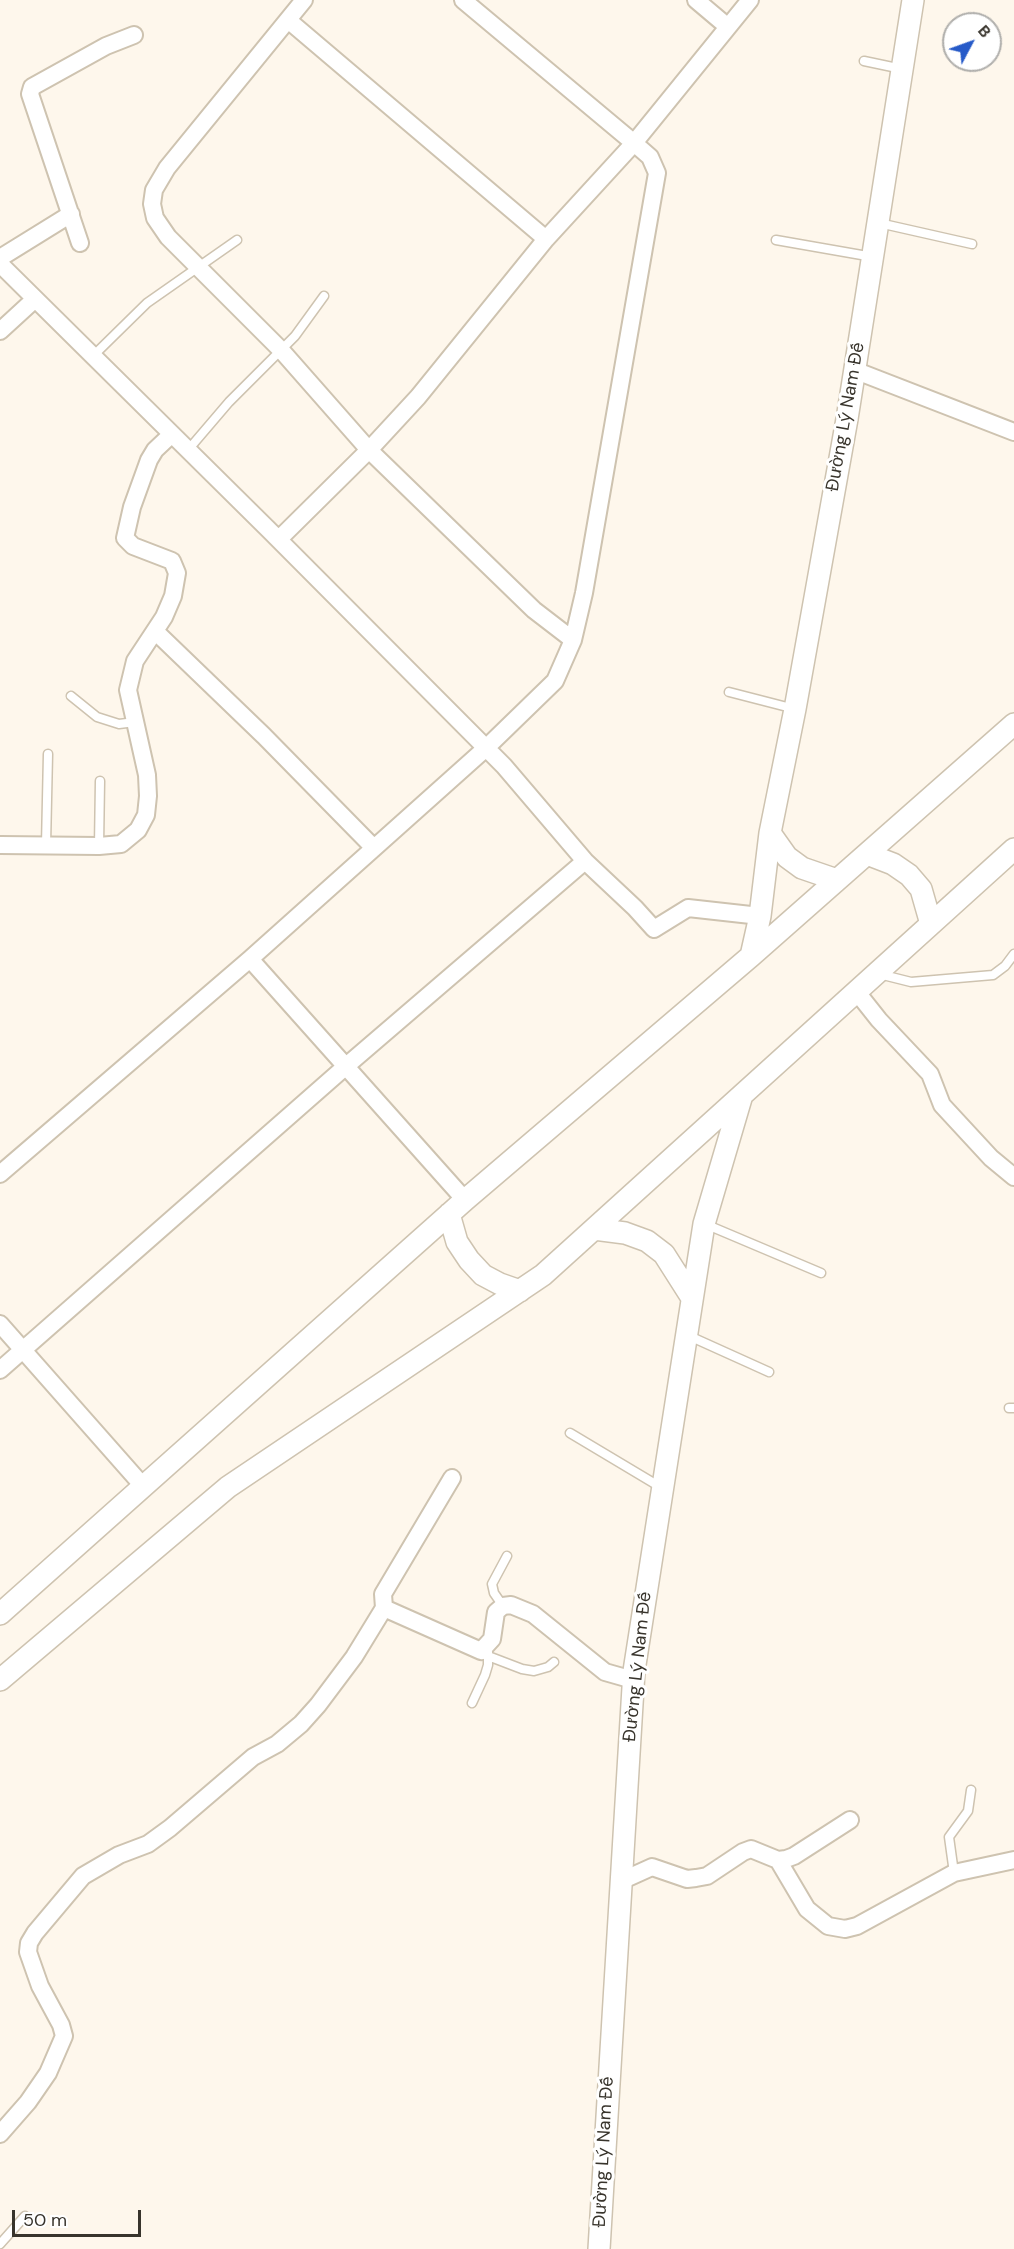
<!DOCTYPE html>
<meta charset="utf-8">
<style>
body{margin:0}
#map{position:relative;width:1014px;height:2249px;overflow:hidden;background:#fef7ec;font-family:"DM Sans",sans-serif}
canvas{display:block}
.north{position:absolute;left:942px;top:12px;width:60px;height:60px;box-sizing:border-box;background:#fff;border:2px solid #afaeab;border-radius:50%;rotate:49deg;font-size:16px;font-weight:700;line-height:24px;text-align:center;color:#38342c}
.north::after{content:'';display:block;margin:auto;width:21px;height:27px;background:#265ac8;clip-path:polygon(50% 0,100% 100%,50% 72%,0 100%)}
.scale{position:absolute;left:12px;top:2210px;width:129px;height:27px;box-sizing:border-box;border:3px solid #38342c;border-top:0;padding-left:8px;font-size:18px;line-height:21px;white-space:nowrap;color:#38342c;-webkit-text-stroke:4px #fff;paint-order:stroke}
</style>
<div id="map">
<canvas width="1014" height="2249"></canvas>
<div class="north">B</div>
<div class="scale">50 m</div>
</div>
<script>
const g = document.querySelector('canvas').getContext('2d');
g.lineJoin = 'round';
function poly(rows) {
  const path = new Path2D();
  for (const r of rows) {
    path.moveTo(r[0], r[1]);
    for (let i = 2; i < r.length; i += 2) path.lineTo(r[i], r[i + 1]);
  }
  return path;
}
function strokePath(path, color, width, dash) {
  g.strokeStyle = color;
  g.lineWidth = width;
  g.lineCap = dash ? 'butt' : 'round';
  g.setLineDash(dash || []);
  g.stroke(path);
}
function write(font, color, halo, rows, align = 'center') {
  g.font = font + ' "DM Sans",sans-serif';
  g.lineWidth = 6;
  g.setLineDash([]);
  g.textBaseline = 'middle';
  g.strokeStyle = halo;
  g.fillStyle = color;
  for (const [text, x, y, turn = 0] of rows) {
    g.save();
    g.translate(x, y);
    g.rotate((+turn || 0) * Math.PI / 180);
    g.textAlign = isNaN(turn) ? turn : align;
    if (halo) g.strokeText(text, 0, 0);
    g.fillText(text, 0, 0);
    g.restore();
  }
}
const service = poly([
 [864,61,902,69],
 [879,223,972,244],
 [776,240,873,257],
 [93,356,147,303,237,240],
 [188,450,229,402,295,336,324,296],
 [729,692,795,709],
 [71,696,97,717,119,724,135,722],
 [46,845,48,754],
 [99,846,100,781],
 [879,974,911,982,993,975,1005,966,1014,954],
 [705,1224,821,1273],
 [687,1335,769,1372],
 [1009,1408,1014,1408],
 [570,1433,662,1488],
 [503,1606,494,1593,492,1584,507,1556],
 [488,1656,522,1669,534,1671,548,1667,554,1662],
 [472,1703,485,1675,488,1665,488,1652],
 [954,1873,949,1837,968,1811,971,1790],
 [0,2244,25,2216]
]);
const minor = poly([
 [304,0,167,168,154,190,152,204,155,218,168,237,281,350,369,450,534,610,573,640],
 [696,0,728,27],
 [288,20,546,239],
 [80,243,30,94,32,87,106,46,134,35],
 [0,258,71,214],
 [0,264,269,530,504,766,585,861,635,908,654,929,688,908,760,916],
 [0,331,35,299],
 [854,370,1014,432],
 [279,539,369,450,418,397,546,239,634,143,750,0],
 [156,632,264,736,374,848],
 [0,845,99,846,121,844,138,830,146,815,148,796,147,775,128,690,135,661,164,617,173,596,177,573,172,561,133,546,125,538,132,507,149,460,155,450,172,434],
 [250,959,465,1200],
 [856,991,879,1020,930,1074,942,1105,991,1158,1014,1177],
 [0,1174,250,959,486,748,555,681,573,640,584,593,657,173,650,157,634,143,463,0],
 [0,1324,143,1486],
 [0,1370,345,1067,585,861],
 [384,1608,481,1651,492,1639,496,1612,503,1606,511,1605,533,1614,605,1672,633,1680],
 [778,1860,807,1909,828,1926,845,1929,857,1926,954,1873,1014,1860],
 [621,1881,652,1867,687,1879,696,1878,707,1876,743,1852,751,1849,778,1860,786,1859,794,1856,850,1820],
 [0,2134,28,2102,48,2073,64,2036,61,2025,40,1986,28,1952,29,1943,35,1933,83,1876,119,1855,148,1844,170,1828,253,1757,277,1744,301,1724,318,1705,354,1657,384,1608,383,1594,452,1478]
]);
const tertiary = poly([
 [770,833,787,857,802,868,837,880],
 [867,854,893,864,909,875,921,889,931,924],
 [751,956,760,916,770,833,795,709,847,419,913,0],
 [449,1214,457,1242,469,1260,483,1275,500,1284,520,1291],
 [594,1229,625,1233,647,1241,664,1254,692,1298],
 [0,1614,465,1200,751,956,1014,724],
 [0,1680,228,1487,543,1275,1014,849],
 [599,2249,634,1671,704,1224,742,1095]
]);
const streetNames = [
 ["Đường Lý Nam Đế",846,417,-80],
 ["Đường Lý Nam Đế",638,1667,-84],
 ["Đường Lý Nam Đế",604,2152,-87]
];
strokePath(service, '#cec3b0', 11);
strokePath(minor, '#cec3b0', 20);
strokePath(tertiary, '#cec3b0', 24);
strokePath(service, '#fff', 8);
strokePath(minor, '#fff', 16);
strokePath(tertiary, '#fff', 21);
write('18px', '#38342c', '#fff', streetNames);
</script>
